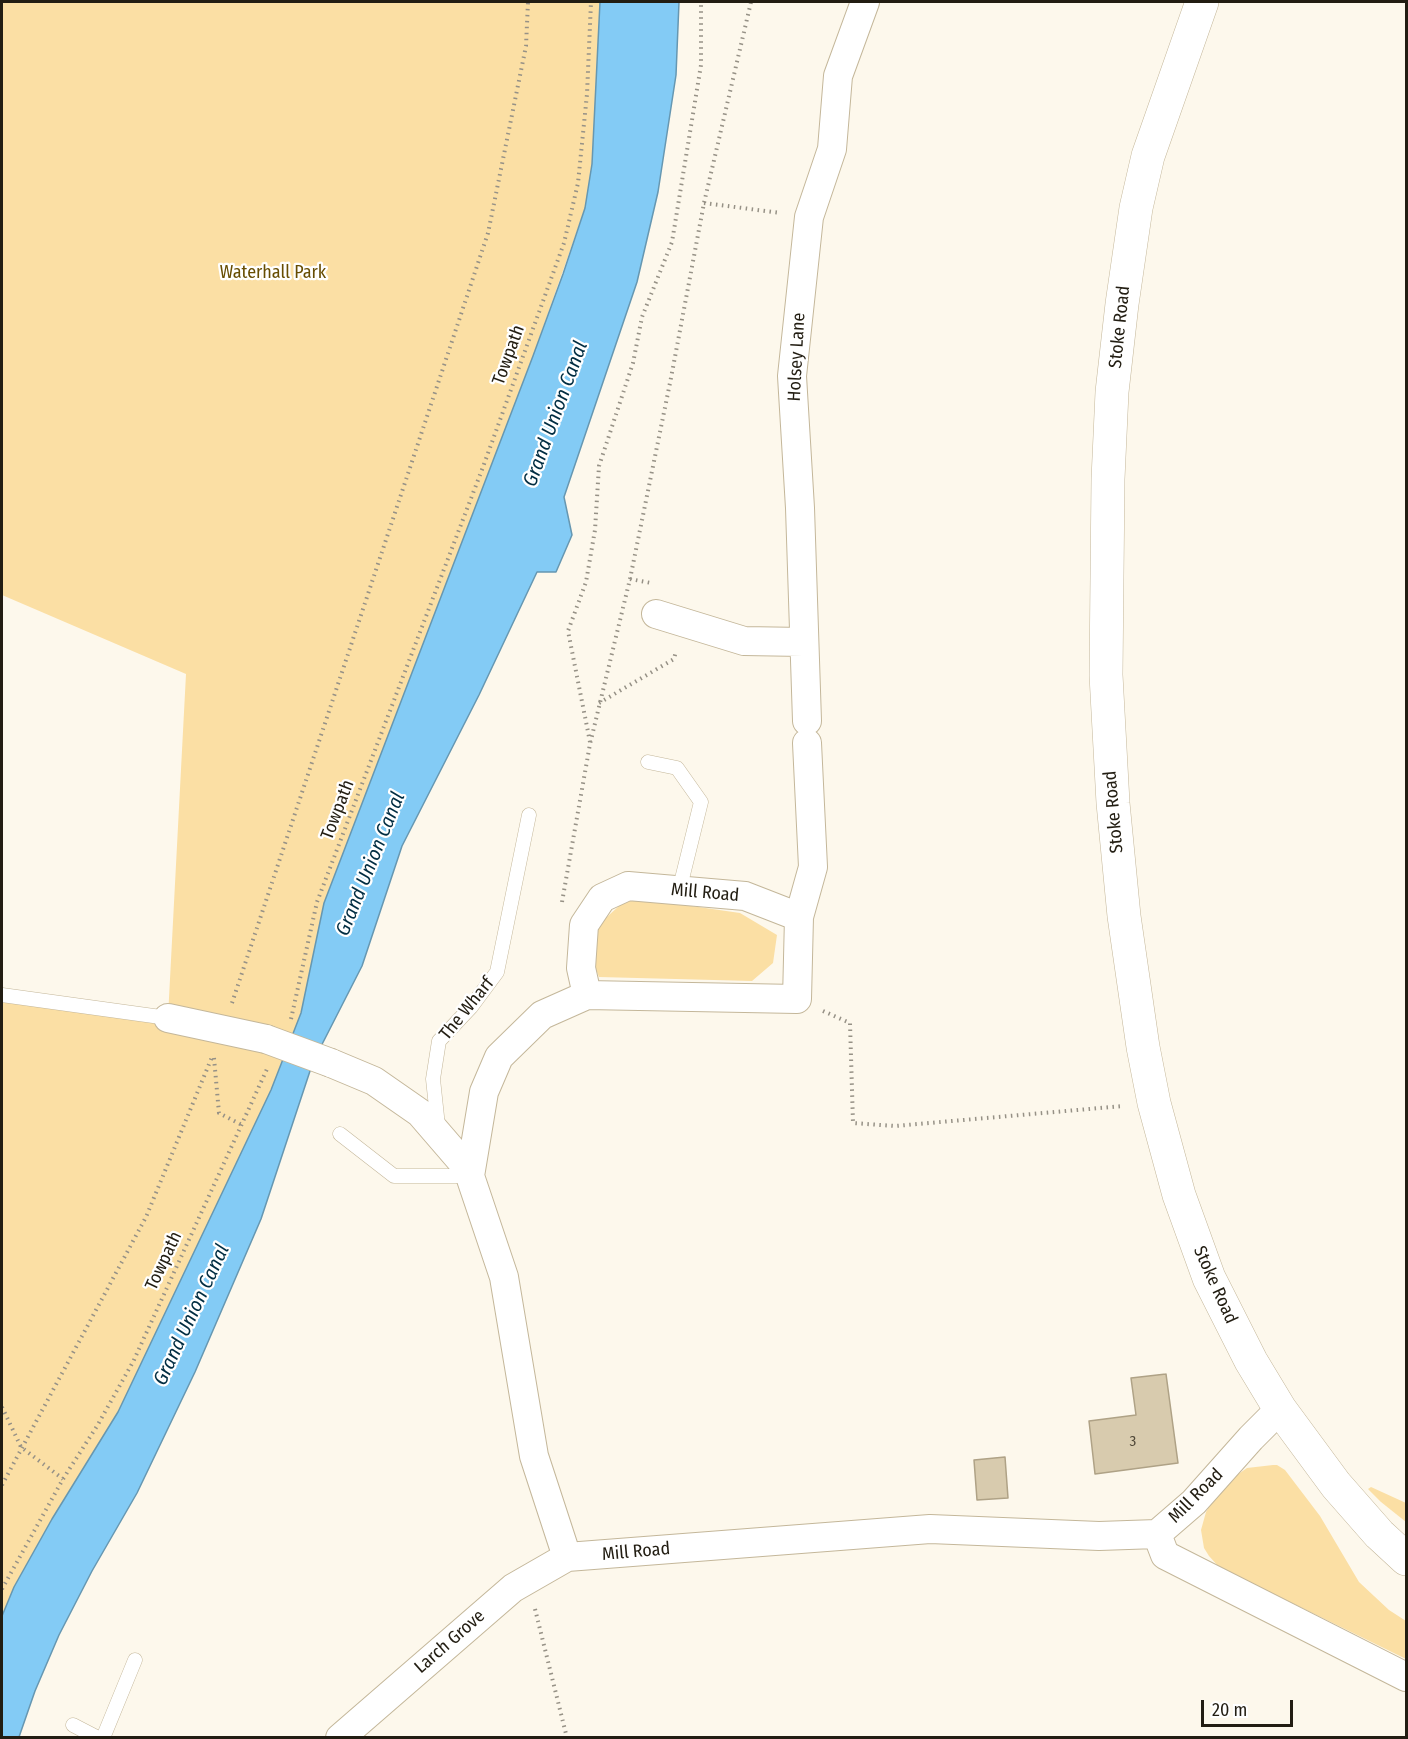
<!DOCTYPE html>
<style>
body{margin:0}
#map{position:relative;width:1408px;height:1739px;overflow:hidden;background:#fdf8ec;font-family:"Fira Sans Condensed",sans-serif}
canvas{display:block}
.frame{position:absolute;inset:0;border:3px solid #221d12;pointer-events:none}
.scale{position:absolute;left:1201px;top:1700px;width:92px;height:27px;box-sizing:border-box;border:3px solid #221d12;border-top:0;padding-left:8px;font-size:18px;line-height:21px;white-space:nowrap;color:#221d12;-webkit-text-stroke:4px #fff;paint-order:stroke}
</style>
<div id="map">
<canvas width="1408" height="1739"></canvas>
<div class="frame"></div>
<div class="scale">20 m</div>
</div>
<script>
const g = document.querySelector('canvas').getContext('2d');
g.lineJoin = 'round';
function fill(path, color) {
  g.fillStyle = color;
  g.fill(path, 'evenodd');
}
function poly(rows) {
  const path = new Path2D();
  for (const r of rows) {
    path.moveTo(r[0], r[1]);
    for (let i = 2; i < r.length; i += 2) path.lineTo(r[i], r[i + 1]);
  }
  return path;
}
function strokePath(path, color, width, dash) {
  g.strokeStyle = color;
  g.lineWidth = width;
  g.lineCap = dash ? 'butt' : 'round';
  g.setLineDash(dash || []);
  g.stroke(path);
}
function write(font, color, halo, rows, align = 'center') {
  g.font = font + ' "Fira Sans Condensed",sans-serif';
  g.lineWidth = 4.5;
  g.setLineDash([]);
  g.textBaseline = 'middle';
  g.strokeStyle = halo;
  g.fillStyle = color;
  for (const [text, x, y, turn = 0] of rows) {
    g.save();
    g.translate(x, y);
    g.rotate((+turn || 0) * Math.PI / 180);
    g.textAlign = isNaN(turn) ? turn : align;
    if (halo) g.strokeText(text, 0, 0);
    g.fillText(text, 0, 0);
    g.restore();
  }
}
const green = poly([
 [2,2,600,2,592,164,585,208,533,356,324,903,301,1013,271,1090,140,1367,118,1412,52,1519,14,1587,2,1616,2,995,168,1017,186,674,2,595],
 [629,897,740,913,777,935,773,963,752,981,599,977,591,957,598,925],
 [1273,1465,1277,1465,1285,1470,1320,1516,1359,1582,1389,1610,1406,1621,1406,1659,1219,1567,1209,1556,1204,1548,1201,1530,1206,1512,1213,1500,1237,1475,1247,1468],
 [1371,1487,1406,1503,1406,1522,1381,1502,1368,1489]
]);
const water = poly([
 [600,2,679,2,676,75,658,192,637,282,564,497,572,535,556,572,537,572,479,695,402,846,362,966,313,1062,261,1219,195,1372,137,1493,92,1571,59,1635,35,1691,19,1737,2,1738,2,1616,14,1587,52,1519,118,1412,271,1090,301,1013,324,903,533,356,563,274,585,208,592,164,600,2]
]);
const building = poly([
 [1166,1374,1178,1463,1095,1474,1089,1421,1136,1415,1131,1378,1166,1374],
 [1005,1457,1008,1498,977,1500,974,1460,1005,1457]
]);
const path = poly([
 [704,203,781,213],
 [630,579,651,583],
 [599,703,674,659,676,651],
 [590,742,568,631,586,582,595,530,599,466,633,363,642,317,672,242,701,65,701,2],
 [562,902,590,744,630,579,671,378,704,203,751,2],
 [232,1003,488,233,526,46,528,2],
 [823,1011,850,1023,853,1123,895,1126,1123,1106],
 [291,1019,317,902,483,467,564,243,578,183,587,94,591,2],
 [214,1058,219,1113,242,1125],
 [2,1407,21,1447,63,1479],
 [2,1485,146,1217,212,1057],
 [2,1589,63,1479,97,1426,133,1362,267,1069],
 [535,1609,567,1738]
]);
const lane = poly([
 [648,762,677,768,701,802,679,891],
 [2,995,168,1018],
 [438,1126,433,1079,439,1041,471,1007,497,972,529,815],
 [340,1134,394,1176,470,1176],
 [73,1725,98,1738],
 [103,1738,135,1660]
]);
const street = poly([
 [656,614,744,641,803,642],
 [807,721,800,508,792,376,809,217,832,149,838,76,865,2],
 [799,917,813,867,807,743],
 [168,1018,266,1039],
 [331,1063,374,1081,420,1113,470,1171],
 [1157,1534,1165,1555,1406,1677],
 [567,1557,534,1456,504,1277,470,1176,484,1092,499,1057,542,1015,587,995,797,999,799,917,745,896,628,886,602,898,584,925,581,968,587,995],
 [340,1738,513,1588,567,1557,930,1529,1099,1536,1157,1534,1194,1502,1251,1438,1280,1409]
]);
const secondary = poly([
 [1202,2,1148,156,1136,208,1122,304,1112,392,1108,479,1106,675,1113,803,1124,916,1143,1047,1154,1103,1179,1195,1209,1278,1251,1361,1280,1409,1336,1485,1379,1534,1406,1559]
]);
const streetBridge = poly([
 [266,1039,331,1063]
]);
const numberNames = [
 ["3",1133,1442]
];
const parkNames = [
 ["Waterhall Park",273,273]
];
const streetNames = [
 ["Stoke Road",1120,327,-84],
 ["Towpath",509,355,-70],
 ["Holsey Lane",797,357,-87],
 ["Towpath",338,810,-69],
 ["Stoke Road",1114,812,-95],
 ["Mill Road",705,893,5],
 ["The Wharf",467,1009,-51],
 ["Towpath",164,1261,-65],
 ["Stoke Road",1215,1285,66],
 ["Mill Road",1196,1496,-45],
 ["Mill Road",636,1552,-5],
 ["Larch Grove",450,1642,-41]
];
const waterNames = [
 ["Grand Union Canal",556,414,-70],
 ["Grand Union Canal",371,864,-68],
 ["Grand Union Canal",192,1315,-65]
];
fill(green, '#fbdfa4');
fill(water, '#83cbf5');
strokePath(water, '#6697b1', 1.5);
fill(building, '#d8cbae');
strokePath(building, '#afa286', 1.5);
strokePath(lane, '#c4b79a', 15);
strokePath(street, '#c4b79a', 30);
strokePath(secondary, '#c4b79a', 34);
strokePath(path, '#969186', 4, [1.5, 4.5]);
strokePath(lane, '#fff', 14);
strokePath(street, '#fff', 28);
strokePath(secondary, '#fff', 33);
strokePath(streetBridge, '#c4b79a', 30, []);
strokePath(streetBridge, '#fff', 28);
write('15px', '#504839', null, numberNames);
write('18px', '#674d02', '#fff', parkNames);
write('18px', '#221d12', '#fff', streetNames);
write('italic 20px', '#012d42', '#fff', waterNames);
</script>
